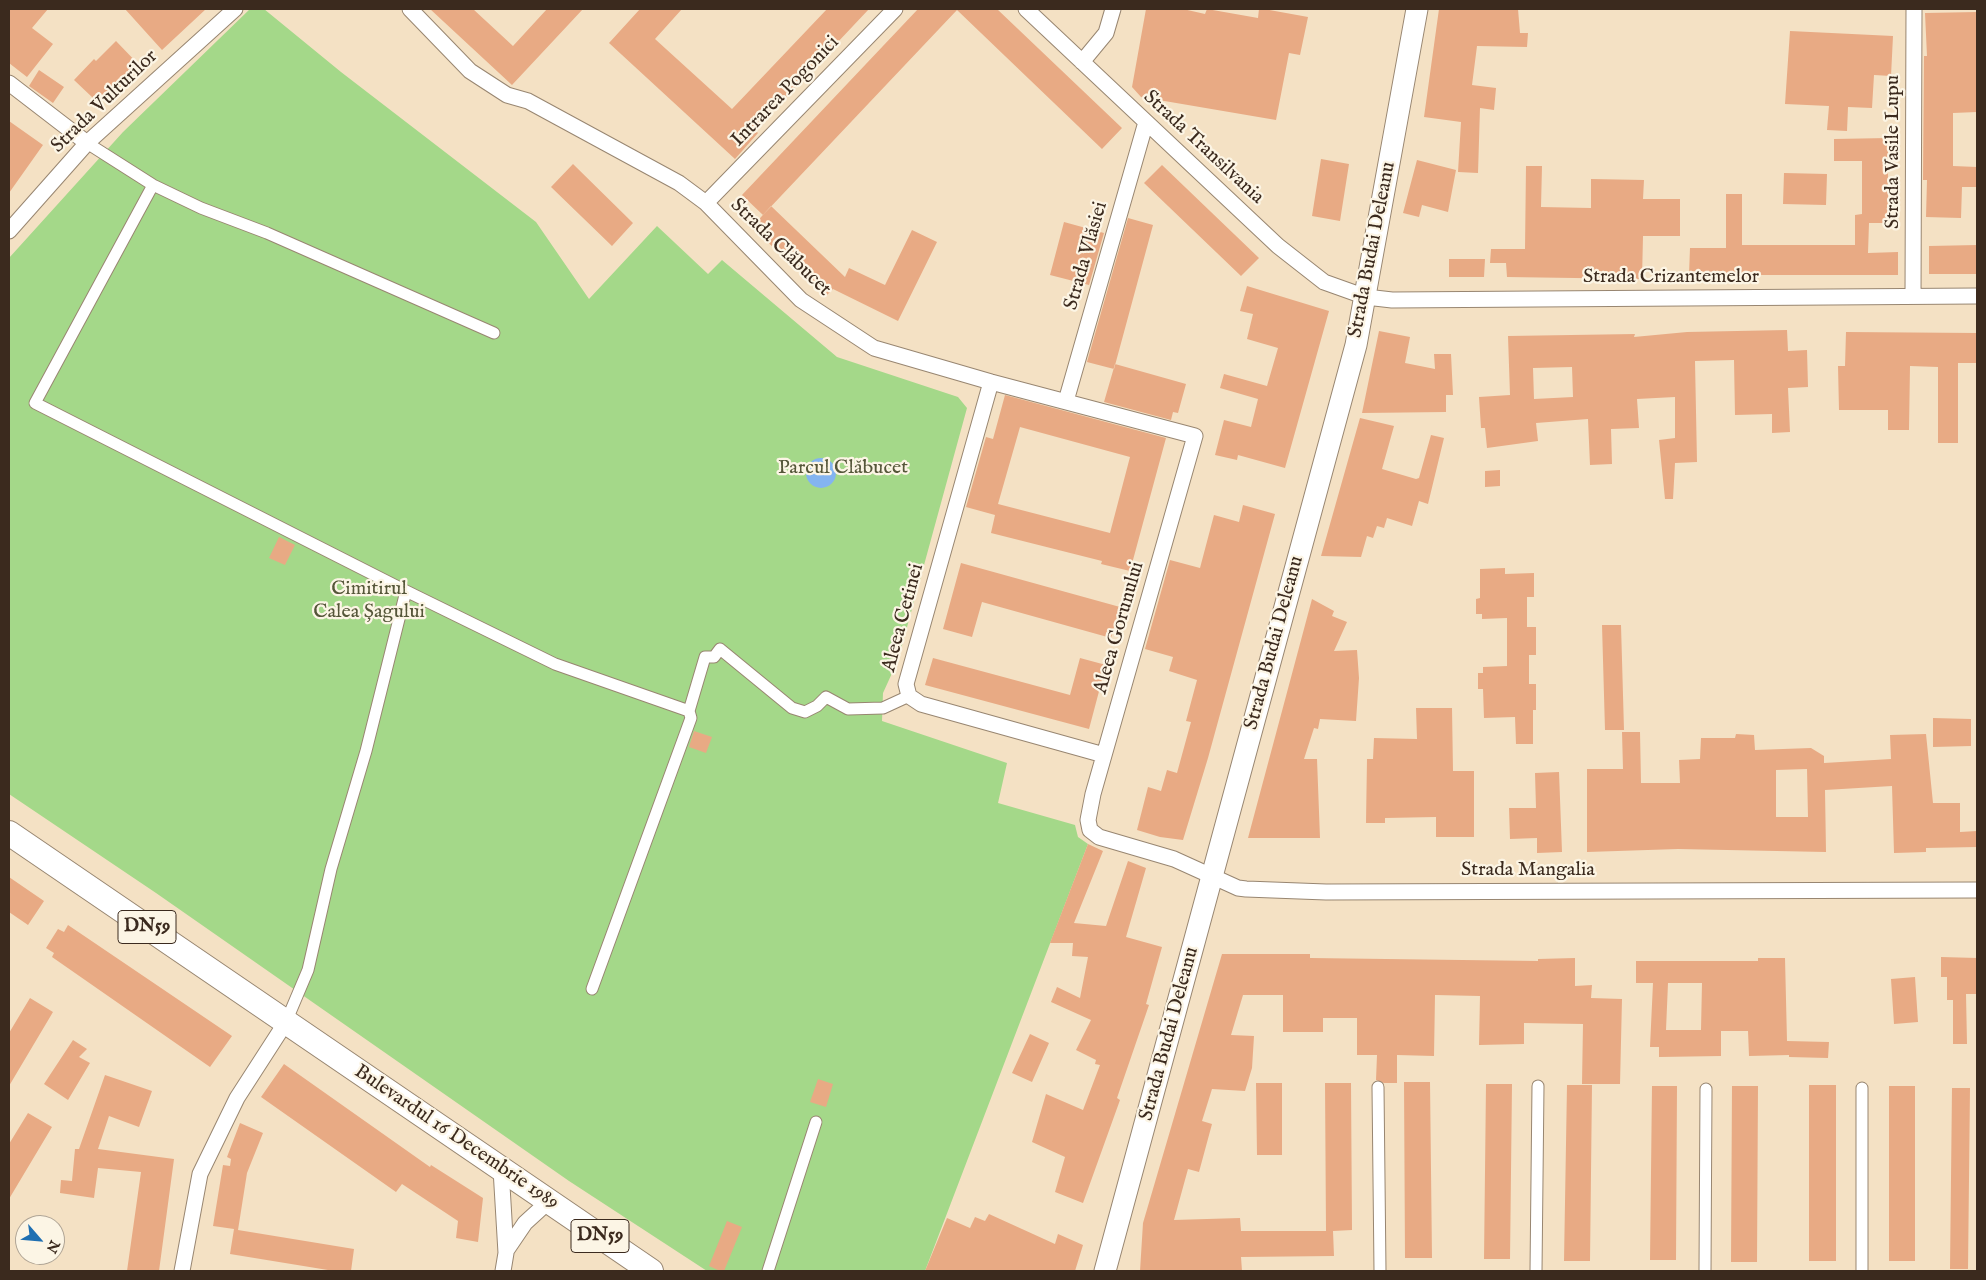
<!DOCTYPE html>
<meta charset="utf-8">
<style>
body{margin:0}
#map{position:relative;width:1986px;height:1280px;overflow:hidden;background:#f4e1c4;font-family:"IM FELL English",serif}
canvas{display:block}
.frame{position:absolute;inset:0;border:10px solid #3b2a1e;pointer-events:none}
.north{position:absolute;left:15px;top:1215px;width:50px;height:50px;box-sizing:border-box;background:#fcf5e5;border:1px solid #afa495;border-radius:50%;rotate:117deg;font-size:14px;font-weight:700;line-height:20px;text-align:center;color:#3b2a1e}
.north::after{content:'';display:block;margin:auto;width:18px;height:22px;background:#1f6fb2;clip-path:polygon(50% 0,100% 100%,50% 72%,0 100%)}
</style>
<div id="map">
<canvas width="1986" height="1280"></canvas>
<div class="frame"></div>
<div class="north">N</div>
</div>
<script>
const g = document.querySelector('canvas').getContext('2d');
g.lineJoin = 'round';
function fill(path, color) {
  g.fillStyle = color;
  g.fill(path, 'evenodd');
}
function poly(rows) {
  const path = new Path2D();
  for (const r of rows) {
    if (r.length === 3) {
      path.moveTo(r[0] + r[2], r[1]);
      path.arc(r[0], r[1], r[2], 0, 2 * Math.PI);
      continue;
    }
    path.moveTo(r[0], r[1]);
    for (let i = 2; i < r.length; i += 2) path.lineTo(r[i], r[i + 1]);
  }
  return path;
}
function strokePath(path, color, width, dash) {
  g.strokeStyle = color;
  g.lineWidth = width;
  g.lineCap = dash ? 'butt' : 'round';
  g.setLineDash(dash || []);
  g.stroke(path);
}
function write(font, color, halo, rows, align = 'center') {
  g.font = font + ' "IM FELL English",serif';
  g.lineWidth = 4.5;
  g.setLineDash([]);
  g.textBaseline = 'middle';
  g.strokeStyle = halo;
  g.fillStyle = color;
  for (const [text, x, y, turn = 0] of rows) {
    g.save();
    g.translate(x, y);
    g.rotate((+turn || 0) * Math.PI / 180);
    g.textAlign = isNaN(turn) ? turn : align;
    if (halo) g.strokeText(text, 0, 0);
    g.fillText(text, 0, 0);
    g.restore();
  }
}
const green = poly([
 [250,9,264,9,341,72,536,222,589,299,657,226,708,274,722,260,837,357,958,397,967,408,898,660,883,693,882,721,1007,763,998,803,1075,825,1078,837,1088,844,925,1271,707,1271,569,1181,156,893,9,794,9,258,123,132]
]);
const water = poly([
 [821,473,15]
]);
const building = poly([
 [9,9,48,9,32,28,53,44,27,77,9,63],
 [125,9,206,9,162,50],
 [430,9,473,9,513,46,547,9,583,9,512,85],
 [640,9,682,9,655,39,732,109,827,9,869,9,755,130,758,133,735,159,609,43],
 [918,9,997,9,1122,128,1102,149,957,10,763,215,742,195],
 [1146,9,1183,9,1205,14,1207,9,1258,18,1259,9,1264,9,1308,17,1300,55,1289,53,1276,120,1141,97,1132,87],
 [1439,9,1518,9,1520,33,1528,33,1527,47,1477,46,1472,85,1496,88,1494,110,1480,108,1478,173,1458,172,1461,122,1424,117],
 [1977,12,1977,112,1953,113,1953,166,1977,167,1977,187,1962,187,1961,218,1926,217,1927,180,1923,180,1924,56,1927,56,1925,13],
 [1790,31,1893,36,1891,76,1874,75,1872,108,1848,107,1847,131,1827,130,1829,106,1785,104],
 [116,41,141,67,106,100,99,92,93,98,74,80,94,59,96,61],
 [39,70,64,87,53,103,29,86],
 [9,121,43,145,9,193],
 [1888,138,1888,223,1869,223,1868,253,1898,252,1898,275,1689,275,1690,248,1726,248,1726,194,1742,194,1742,245,1855,245,1855,215,1862,214,1862,161,1834,161,1834,139],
 [1321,159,1349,164,1340,221,1312,216],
 [1417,160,1456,170,1448,212,1422,205,1419,217,1403,213],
 [573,164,633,223,612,246,551,187],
 [1162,165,1259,258,1241,276,1144,183],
 [1526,166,1542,166,1541,207,1591,208,1591,179,1644,180,1643,199,1680,199,1680,236,1643,236,1642,279,1507,277,1506,263,1490,263,1491,249,1525,249],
 [1784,173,1827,174,1826,205,1783,204],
 [771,206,845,277,849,268,885,285,912,230,937,242,898,321,833,289,825,297,752,227],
 [1128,218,1153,225,1114,369,1087,362],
 [1064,222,1104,233,1089,285,1050,275],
 [1977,245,1977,274,1929,274,1929,246],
 [1449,259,1485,259,1484,277,1449,277],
 [1247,286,1329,311,1285,468,1238,455,1237,460,1215,455,1224,420,1251,427,1258,399,1220,388,1224,374,1267,386,1278,348,1247,339,1253,314,1240,311],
 [1787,330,1788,351,1807,350,1808,387,1788,388,1790,432,1772,433,1772,414,1735,415,1734,360,1695,361,1697,462,1675,463,1673,499,1665,499,1659,440,1675,438,1675,397,1637,399,1639,428,1611,429,1612,464,1590,465,1588,419,1536,423,1538,441,1487,448,1485,428,1481,428,1479,397,1510,395,1508,336,1635,334,1634,337,1687,332],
 [1572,367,1573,397,1534,399,1533,368],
 [1379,331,1410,337,1405,363,1435,369,1434,354,1451,354,1453,395,1446,395,1446,412,1362,413],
 [1846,332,1977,333,1977,363,1958,363,1958,443,1938,443,1938,367,1910,366,1909,430,1888,430,1888,410,1839,410,1838,366,1845,366],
 [1115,364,1186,384,1178,413,1173,412,1171,420,1104,402],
 [1005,395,1166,438,1130,571,1101,564,1102,561,991,533,995,515,966,507,986,437,993,439],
 [1020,427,1130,457,1110,533,998,504],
 [1360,418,1394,426,1382,469,1416,479,1419,478,1431,435,1444,438,1428,504,1419,501,1412,526,1387,518,1384,528,1377,526,1373,538,1367,536,1361,557,1321,556],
 [1500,470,1500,486,1485,487,1485,471],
 [1243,505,1275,514,1208,758,1183,840,1160,837,1137,830,1148,787,1161,791,1167,770,1177,773,1191,722,1186,721,1197,680,1169,671,1173,657,1145,649,1170,560,1200,568,1214,515,1239,522],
 [279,537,295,545,285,565,269,558],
 [961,563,1120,607,1111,638,982,602,972,637,943,629],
 [1505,568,1505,574,1534,573,1534,597,1527,597,1527,627,1536,627,1536,655,1529,655,1529,684,1536,684,1536,710,1533,710,1533,744,1516,744,1515,717,1484,718,1483,689,1478,689,1478,673,1483,673,1483,667,1507,666,1507,618,1482,619,1482,614,1476,614,1476,599,1480,598,1480,569],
 [1312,599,1334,611,1332,616,1347,622,1334,651,1357,650,1359,678,1356,721,1320,719,1318,729,1314,728,1304,759,1317,759,1320,838,1248,838],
 [1602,625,1621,625,1624,730,1605,730],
 [933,658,1070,695,1080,658,1106,665,1089,729,925,685],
 [1416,708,1452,708,1453,771,1474,771,1474,837,1436,837,1436,817,1385,818,1385,823,1366,823,1367,759,1373,759,1374,738,1417,739],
 [1933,718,1971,719,1971,746,1933,747],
 [694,731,712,737,706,753,689,747],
 [1622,732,1640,732,1641,783,1680,783,1679,760,1700,759,1701,738,1735,738,1736,734,1754,735,1755,750,1811,748,1824,756,1824,763,1891,759,1890,735,1926,734,1933,803,1960,803,1960,832,1977,831,1977,847,1926,848,1926,852,1894,853,1892,786,1825,790,1826,852,1678,849,1587,852,1587,769,1623,769],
 [1807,769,1808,817,1776,817,1776,770],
 [1559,772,1562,852,1537,853,1537,838,1510,839,1509,808,1536,808,1535,773],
 [1088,844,1103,851,1074,923,1106,926,1128,861,1146,868,1126,937,1162,947,1146,1004,1149,1005,1117,1098,1120,1100,1083,1203,1055,1192,1065,1157,1032,1142,1046,1094,1083,1110,1100,1065,1095,1064,1096,1060,1076,1050,1091,1020,1051,1002,1057,987,1080,998,1088,957,1072,956,1073,943,1050,943],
 [9,877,44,901,28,925,9,912],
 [68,925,232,1036,210,1067,52,957,54,953,46,948,58,929,64,932],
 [1222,954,1310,954,1310,958,1538,961,1538,959,1575,958,1575,986,1592,985,1591,998,1622,999,1620,1084,1582,1084,1583,1024,1524,1023,1524,1044,1479,1045,1480,996,1435,995,1434,1056,1397,1055,1397,1083,1384,1083,1376,1080,1377,1055,1357,1055,1357,1018,1323,1018,1323,1032,1283,1032,1283,995,1243,995,1231,1035,1254,1036,1252,1068,1245,1091,1212,1089,1202,1121,1212,1124,1199,1172,1188,1169,1174,1220,1240,1218,1241,1231,1326,1231,1325,1083,1351,1083,1352,1230,1333,1231,1334,1256,1241,1257,1242,1271,1140,1271,1143,1223],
 [1941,957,1977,958,1977,994,1966,994,1967,1044,1953,1044,1953,1000,1947,1000,1947,977,1941,977],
 [1758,958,1785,958,1787,1041,1829,1042,1828,1058,1789,1057,1789,1055,1749,1056,1748,1031,1721,1031,1721,1056,1659,1057,1659,1047,1650,1047,1653,983,1636,983,1636,961,1758,961],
 [1668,983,1702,983,1701,1030,1666,1030],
 [1915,977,1918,1022,1894,1024,1891,979],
 [30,998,53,1012,9,1086,9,1033],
 [1030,1034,1049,1043,1032,1082,1012,1073],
 [73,1040,87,1049,79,1057,90,1063,68,1100,44,1084],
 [284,1064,430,1167,431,1165,483,1198,478,1242,456,1238,458,1221,402,1184,396,1192,261,1097],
 [105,1075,152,1091,139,1127,109,1116,98,1149,174,1159,159,1271,127,1271,141,1172,98,1168,94,1198,60,1193,61,1180,72,1181,75,1149,79,1149],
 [818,1079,833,1084,826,1107,810,1102],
 [1404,1082,1430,1082,1432,1258,1405,1258],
 [1256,1083,1282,1083,1282,1155,1257,1155],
 [1486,1084,1512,1084,1510,1259,1484,1259],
 [1567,1085,1592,1085,1590,1261,1564,1261],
 [1809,1085,1836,1085,1836,1261,1809,1261],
 [1652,1086,1677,1086,1676,1260,1650,1260],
 [1732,1086,1758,1086,1757,1262,1731,1262],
 [1889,1086,1915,1086,1915,1261,1889,1261],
 [1952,1088,1970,1088,1968,1269,1950,1269],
 [28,1113,52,1127,9,1199,9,1144],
 [240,1123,263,1133,247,1173,238,1230,354,1249,351,1271,334,1271,230,1254,234,1229,213,1226,223,1165,230,1166,231,1159,227,1157],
 [989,1214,1055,1244,1058,1234,1083,1245,1075,1271,925,1271,947,1218,970,1228,975,1217,985,1221],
 [727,1221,742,1227,724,1271,720,1271,709,1266]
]);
const pedestrian = poly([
 [87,143,153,185,201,208,267,233,494,333],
 [153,185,35,403,406,591,555,664,689,711],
 [592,989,691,718,689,711,705,657,714,657,720,649,792,708,805,712,817,706,826,697,848,709,883,708,909,696],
 [286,1022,308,970,331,869,366,751,406,591],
 [1378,1087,1380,1271],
 [768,1271,816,1122],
 [1536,1271,1538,1086],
 [1705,1271,1706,1089],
 [1862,1271,1862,1088]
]);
const minor = poly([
 [410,9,470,71,507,95,528,101,679,183,706,203,801,300,874,348,991,382,1195,436,1093,794,1088,820,1090,830,1099,837,1174,859,1238,888,1246,889,1326,892,1977,890],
 [1026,9,1278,246,1324,282,1366,297,1392,300,1977,296],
 [1082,62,1106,33,1113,9],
 [9,83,87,143],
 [706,203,895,9],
 [9,231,87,143,235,9],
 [1913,296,1914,9],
 [991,382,906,684,909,696,921,704,1104,755],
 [1066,401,1146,122],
 [501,1169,506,1253,503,1271],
 [506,1251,525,1223,548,1202],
 [182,1271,200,1174,237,1098,286,1022]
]);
const secondary = poly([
 [1105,1271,1356,345,1417,9]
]);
const primary = poly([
 [9,833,651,1271]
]);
const shields = [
 [147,927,58],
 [600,1236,58]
];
const shieldNames = [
 ["DN59",147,927],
 ["DN59",600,1236]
];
const streetNames = [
 ["Intrarea Pogonici",786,92,-46],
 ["Strada Vulturilor",105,102,-44],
 ["Strada Transilvania",1203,148,43],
 ["Strada Vasile Lupu",1894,152,-90],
 ["Strada Clăbucet",780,248,44],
 ["Strada Budai Deleanu",1373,250,-79],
 ["Strada Vlăsiei",1087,256,-74],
 ["Strada Crizantemelor",1671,278],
 ["Aleea Cetinei",904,618,-75],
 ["Aleea Gorunului",1120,628,-74],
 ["Strada Budai Deleanu",1275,643,-75],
 ["Strada Mangalia",1528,871],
 ["Strada Budai Deleanu",1170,1034,-75],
 ["Bulevardul 16 Decembrie 1989",456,1138,34]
];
const parkNames = [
 ["Parcul Clăbucet",843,469],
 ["Cimitirul",369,590],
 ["Calea Șagului",369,613]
];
fill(green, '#a4d889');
fill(water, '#84b4f0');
fill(building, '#e8aa84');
strokePath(pedestrian, '#988671', 13);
strokePath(minor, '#988671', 17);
strokePath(secondary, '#988671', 23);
strokePath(primary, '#988671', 26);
strokePath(pedestrian, '#fff', 11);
strokePath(minor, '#fff', 15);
strokePath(secondary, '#fff', 21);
strokePath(primary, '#fff', 24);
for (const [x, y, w] of shields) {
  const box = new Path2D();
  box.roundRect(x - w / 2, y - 16.5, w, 33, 4);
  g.fillStyle = '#fcf5e5';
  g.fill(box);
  strokePath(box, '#3b2a1e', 1);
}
write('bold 19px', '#3b2a1e', null, shieldNames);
write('20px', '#3b2a1e', '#fcf5e5', streetNames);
write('20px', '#555639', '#fcf5e5', parkNames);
</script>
